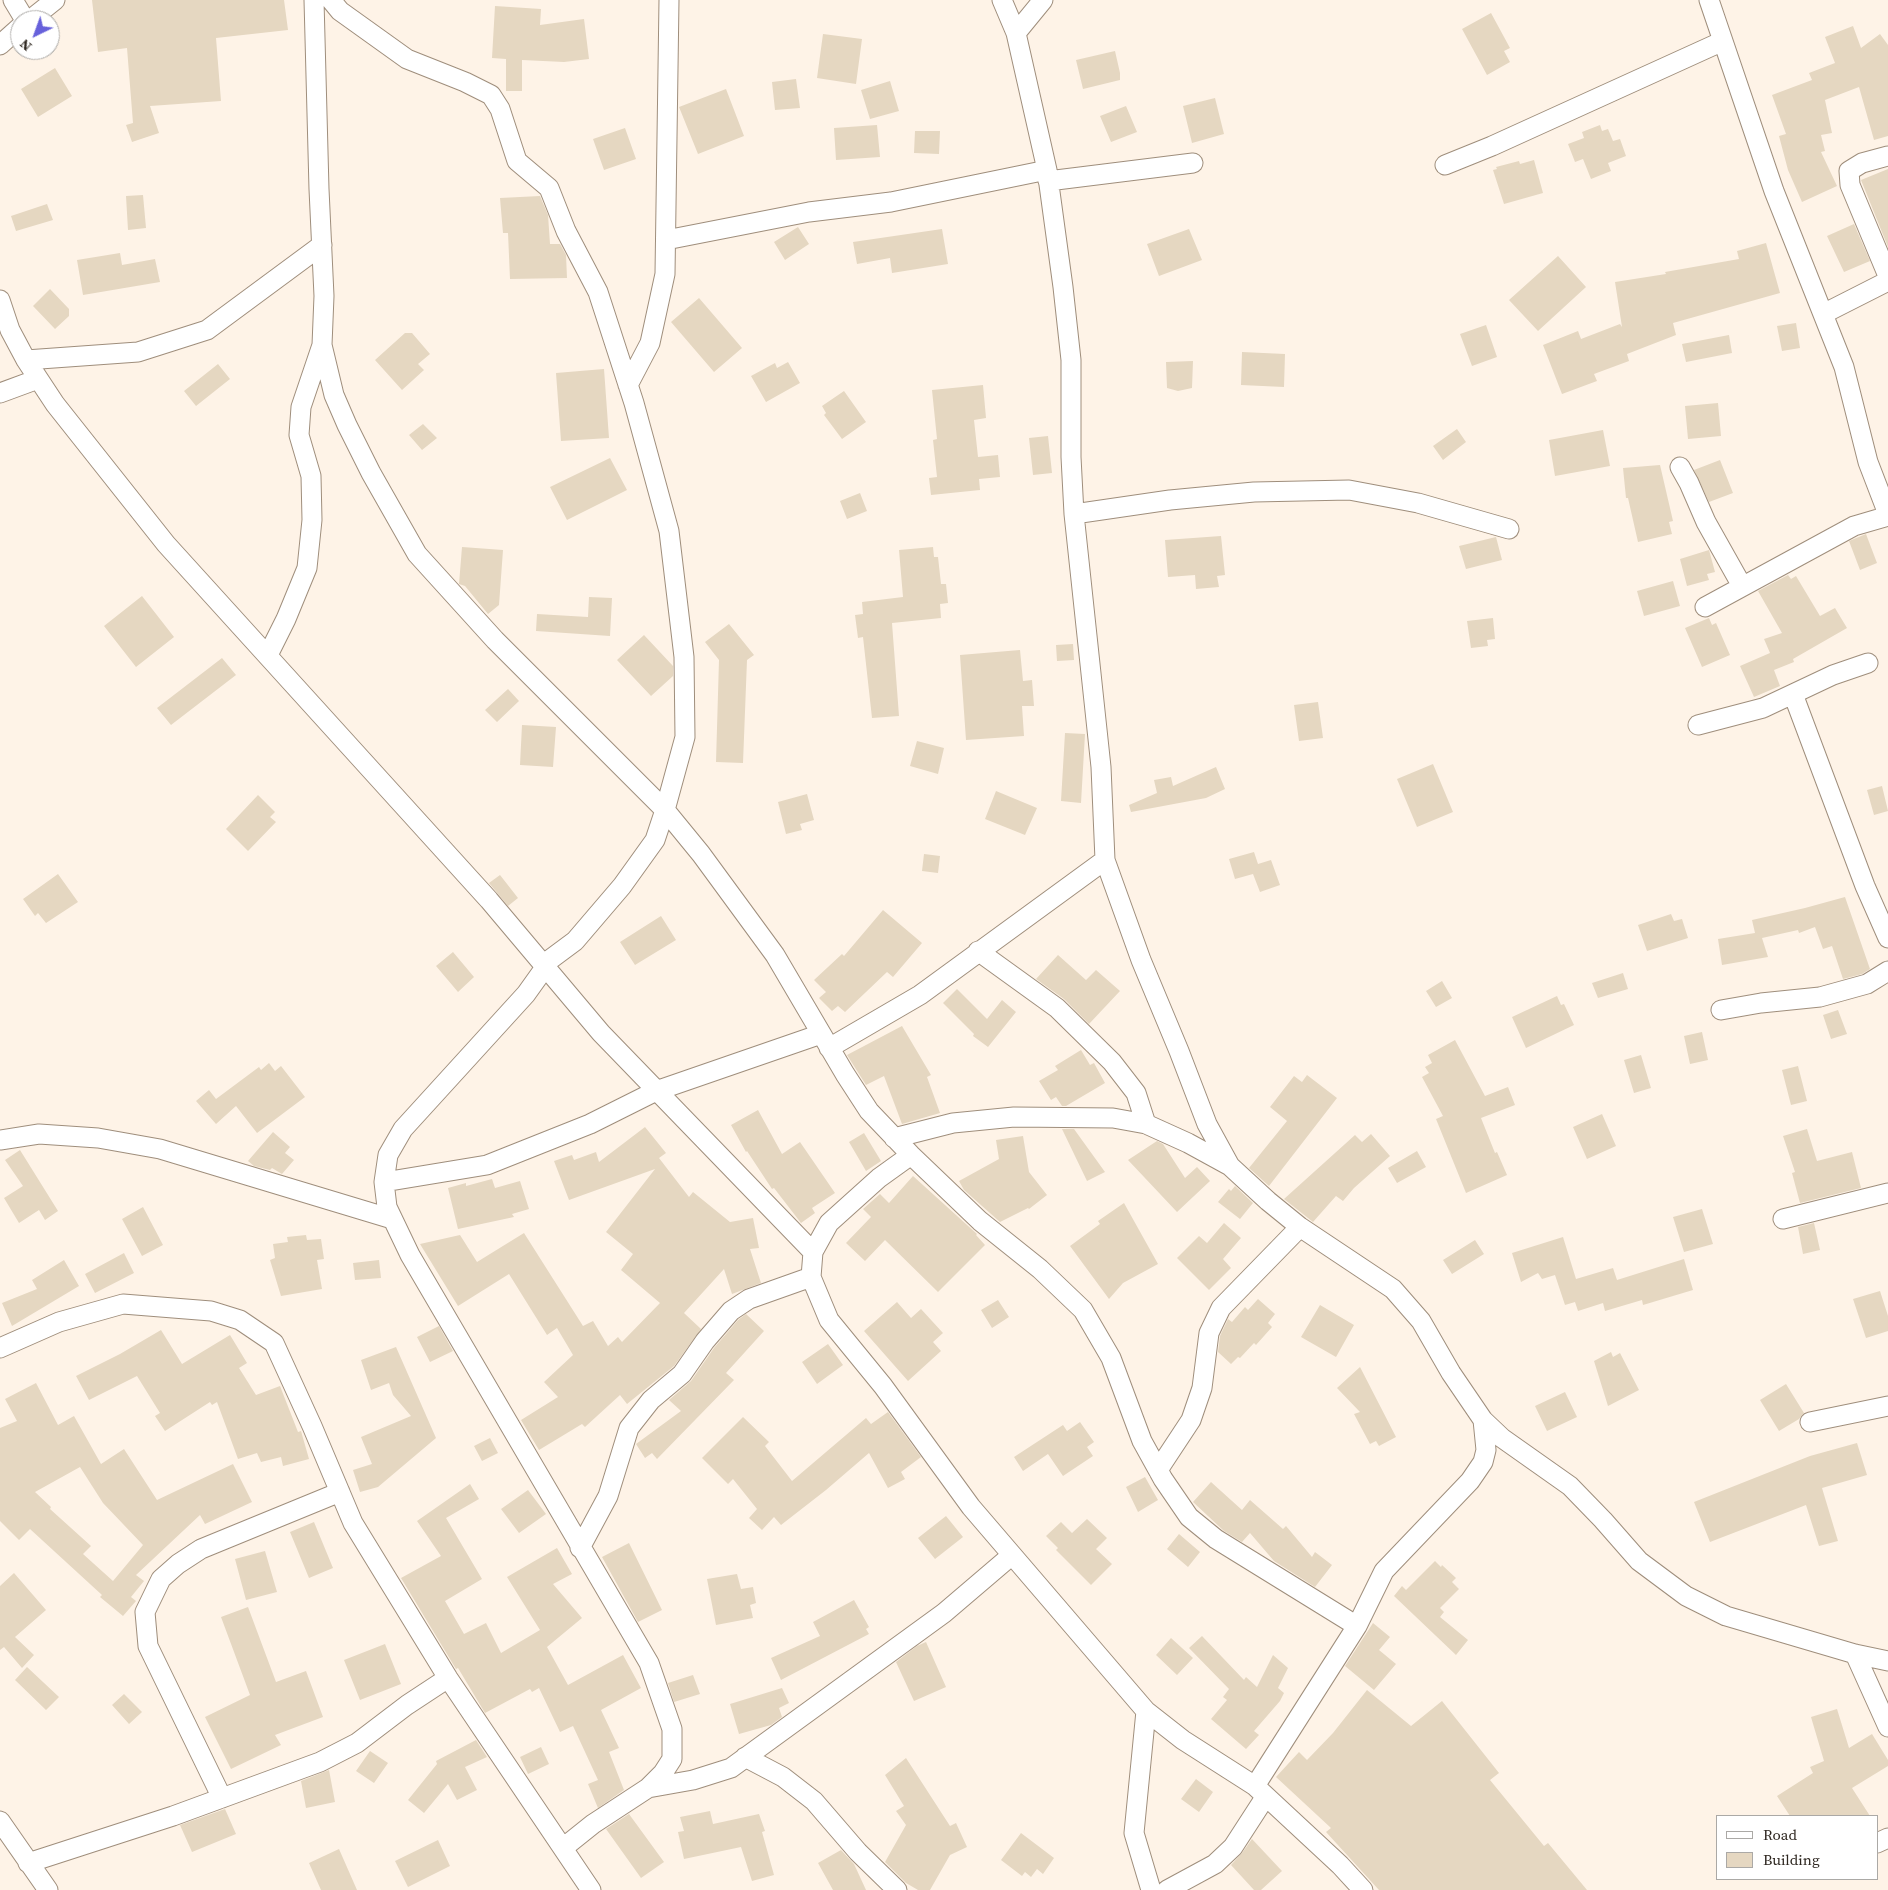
<!DOCTYPE html>
<style>
body{margin:0}
#map{position:relative;width:1888px;height:1890px;overflow:hidden;background:#fef3e7;font-family:"Source Serif 4",serif}
canvas{display:block}
.legend{position:absolute;left:1716px;top:1815px;width:162px;height:65px;box-sizing:border-box;background:#fff;border:1px solid #aba9a6;margin:0;padding:6px 9px;list-style:none;font-size:15px;color:#2e2720}
.legend li{display:flex;align-items:center;gap:10px;height:25px}
.legend b{width:25px;border:1px solid #aba9a6}
.north{position:absolute;left:10px;top:10px;width:50px;height:50px;box-sizing:border-box;background:#fff;border:1px solid #aba9a6;border-radius:50%;rotate:222deg;font-size:14px;font-weight:700;line-height:20px;text-align:center;color:#2e2720}
.north::after{content:'';display:block;margin:auto;width:18px;height:22px;background:#6761db;clip-path:polygon(50% 0,100% 100%,50% 72%,0 100%)}
</style>
<div id="map">
<canvas width="1888" height="1890"></canvas>
<ul class="legend">
<li><b style="height:6px;background:#fff"></b>Road</li>
<li><b style="height:14px;background:#e5d7c1"></b>Building</li>
</ul>
<div class="north">N</div>
</div>
<script>
const g = document.querySelector('canvas').getContext('2d');
g.lineJoin = 'round';
function fill(path, color) {
  g.fillStyle = color;
  g.fill(path, 'evenodd');
}
function poly(rows) {
  const path = new Path2D();
  for (const r of rows) {
    path.moveTo(r[0], r[1]);
    for (let i = 2; i < r.length; i += 2) path.lineTo(r[i], r[i + 1]);
  }
  return path;
}
function strokePath(path, color, width, dash) {
  g.strokeStyle = color;
  g.lineWidth = width;
  g.lineCap = dash ? 'butt' : 'round';
  g.setLineDash(dash || []);
  g.stroke(path);
}
const building = poly([
 [92,0,284,0,288,30,216,38,221,101,150,106,159,133,132,142,126,125,133,123,127,48,98,52],
 [495,6,541,9,540,25,584,19,589,59,564,62,522,60,522,91,506,91,506,59,492,58],
 [1491,13,1510,48,1504,51,1510,62,1487,75,1462,29],
 [1853,26,1861,48,1880,34,1888,45,1888,136,1874,140,1859,87,1825,100,1832,133,1821,135,1825,151,1821,152,1837,186,1802,202,1788,170,1779,136,1786,134,1772,95,1812,80,1809,73,1835,63,1825,37],
 [823,34,862,39,856,84,817,78],
 [1115,51,1120,73,1120,80,1083,89,1076,60],
 [55,68,72,96,38,117,21,89],
 [796,79,800,108,775,110,772,82],
 [890,81,899,111,870,119,861,90],
 [726,89,744,136,698,154,679,107],
 [1215,98,1224,134,1192,143,1183,106],
 [1126,106,1137,132,1111,142,1100,116],
 [877,125,880,157,836,160,834,128],
 [1600,125,1602,131,1608,129,1613,141,1620,139,1626,156,1608,163,1611,171,1591,179,1583,159,1575,162,1568,144,1584,138,1582,132],
 [625,128,636,159,604,170,593,139],
 [915,131,940,131,939,154,914,153],
 [1534,160,1543,193,1504,204,1493,170,1497,169,1496,167,1519,161,1520,164],
 [1888,169,1888,247,1861,180],
 [143,195,146,228,128,230,126,196],
 [540,196,548,215,550,244,560,244,566,255,567,278,510,279,508,233,503,233,500,198],
 [47,204,53,220,16,231,11,216],
 [1854,224,1870,261,1844,272,1827,236],
 [798,227,809,244,785,260,774,242],
 [942,229,948,264,892,273,890,258,857,264,853,242],
 [1189,229,1202,260,1159,276,1147,244],
 [1766,243,1780,293,1673,323,1676,335,1627,354,1629,361,1594,374,1597,381,1562,394,1543,345,1578,331,1581,339,1620,324,1622,327,1615,282,1666,274,1665,272,1739,259,1737,251],
 [120,253,122,265,155,259,160,282,83,295,77,260],
 [1558,256,1586,287,1538,331,1509,300],
 [50,289,69,309,69,316,55,329,33,306],
 [699,298,742,348,714,372,671,322],
 [1796,323,1800,348,1782,351,1777,326],
 [1486,325,1497,357,1472,366,1460,334],
 [405,333,412,333,430,354,418,364,424,370,402,390,375,360],
 [1729,335,1732,353,1686,362,1682,344],
 [1242,352,1285,354,1284,387,1241,385],
 [1193,361,1192,388,1178,391,1167,388,1166,362],
 [788,362,800,383,766,402,751,376,775,363,777,368],
 [218,364,230,379,196,406,184,391],
 [604,369,609,438,561,441,556,373],
 [983,385,986,418,974,420,978,457,998,455,1000,477,979,479,980,490,931,495,929,478,937,477,933,440,937,439,932,390],
 [844,391,866,422,842,439,824,415,826,413,822,406],
 [1718,403,1721,436,1688,439,1685,406],
 [423,424,437,438,422,450,409,435],
 [1457,429,1466,442,1443,460,1433,446],
 [1603,430,1610,466,1555,476,1549,440],
 [1048,436,1052,473,1033,475,1029,438],
 [610,458,627,490,567,520,550,487],
 [1720,460,1733,493,1709,502,1694,470],
 [1660,465,1673,521,1669,522,1672,534,1638,542,1628,498,1626,498,1623,468],
 [860,493,867,511,847,519,840,501],
 [1866,534,1877,563,1860,570,1849,541],
 [1221,536,1225,575,1217,576,1219,587,1196,589,1195,575,1168,577,1165,540],
 [1496,537,1502,560,1466,569,1459,546],
 [462,547,503,550,499,605,488,614,465,586,459,584],
 [933,547,934,557,938,557,941,584,946,584,948,603,940,604,941,618,892,623,899,716,872,718,863,637,858,638,855,615,863,614,862,602,903,597,899,550],
 [1709,550,1715,572,1707,574,1709,580,1687,586,1680,559],
 [1788,575,1791,579,1796,576,1820,616,1835,608,1847,628,1793,659,1794,662,1774,670,1780,686,1754,697,1740,666,1770,653,1764,639,1782,633,1758,591],
 [1673,581,1680,606,1644,616,1637,591],
 [142,596,174,637,136,667,104,626],
 [589,597,612,598,610,636,536,631,537,614,588,617],
 [1493,618,1495,639,1487,640,1488,646,1471,648,1467,621],
 [1709,618,1712,625,1716,623,1730,655,1702,667,1685,628],
 [729,624,754,655,747,660,743,763,716,762,719,660,705,642],
 [644,635,673,666,673,676,651,696,617,660],
 [1073,644,1074,660,1057,661,1056,645],
 [1020,650,1023,681,1032,680,1034,706,1022,706,1024,736,966,740,960,655],
 [222,658,236,675,171,725,157,708],
 [508,689,519,701,497,722,485,710],
 [1318,702,1323,738,1299,741,1294,705],
 [522,725,556,727,553,767,520,765],
 [1065,733,1085,734,1081,803,1061,801],
 [917,741,944,748,938,774,910,766],
 [1433,764,1453,812,1417,827,1397,779],
 [1216,767,1225,789,1206,798,1131,812,1129,805,1157,793,1154,780,1171,777,1173,786],
 [1882,786,1888,811,1874,815,1867,790],
 [996,791,1037,808,1025,835,985,819],
 [807,794,814,820,800,824,802,830,786,834,778,802],
 [258,795,275,812,270,817,276,822,248,851,226,829],
 [1254,852,1258,864,1271,860,1280,885,1260,892,1253,874,1235,879,1229,859],
 [924,854,940,856,938,873,922,871],
 [58,874,78,902,46,923,38,913,35,916,23,899],
 [500,875,518,898,508,906,489,883],
 [1845,897,1870,969,1862,974,1843,979,1832,946,1823,949,1815,927,1799,933,1798,930,1762,938,1768,957,1722,965,1718,939,1755,933,1752,920,1805,908],
 [883,910,922,943,893,977,887,972,845,1012,838,1006,832,1011,819,998,826,992,814,980,842,954,844,956],
 [1671,914,1674,921,1682,919,1688,938,1647,951,1638,925],
 [661,916,676,940,635,965,620,942],
 [453,952,474,977,458,992,436,966],
 [1058,955,1086,980,1096,970,1120,991,1089,1024,1064,999,1036,979],
 [1623,973,1628,989,1598,998,1592,983],
 [1442,981,1452,998,1436,1007,1426,991],
 [957,989,987,1019,1002,1000,1016,1012,988,1047,973,1036,974,1034,943,1003],
 [1557,996,1561,1005,1564,1004,1574,1025,1526,1048,1512,1017],
 [1838,1010,1847,1034,1831,1039,1823,1015],
 [902,1026,931,1075,927,1077,940,1113,902,1124,884,1076,866,1085,847,1055],
 [1702,1032,1708,1060,1690,1064,1684,1036],
 [1455,1040,1485,1096,1508,1087,1515,1105,1481,1118,1495,1153,1497,1152,1507,1175,1466,1193,1436,1119,1443,1116,1422,1077,1429,1073,1425,1067,1432,1063,1428,1055],
 [1081,1050,1090,1065,1094,1063,1105,1083,1066,1106,1062,1106,1056,1097,1051,1100,1039,1081,1058,1070,1055,1066],
 [1641,1055,1651,1088,1634,1093,1624,1060],
 [269,1063,275,1071,281,1066,305,1097,257,1133,236,1106,216,1124,196,1101,209,1090,216,1099,259,1067,261,1070],
 [1798,1066,1807,1101,1791,1105,1782,1070],
 [1307,1075,1337,1098,1269,1186,1249,1168,1287,1121,1270,1107,1294,1076,1302,1082],
 [758,1110,782,1154,800,1142,835,1193,812,1208,815,1213,801,1223,774,1188,772,1189,747,1151,746,1152,731,1125],
 [1602,1114,1616,1146,1587,1159,1573,1127],
 [645,1127,666,1153,659,1158,689,1197,693,1192,730,1222,753,1218,759,1248,750,1249,761,1283,732,1294,724,1269,684,1313,701,1329,674,1366,627,1404,620,1395,585,1427,582,1424,539,1450,521,1420,558,1397,544,1382,573,1355,557,1328,547,1335,509,1274,458,1306,420,1244,460,1235,477,1262,524,1233,583,1326,593,1321,608,1346,618,1337,622,1342,660,1303,621,1270,633,1254,606,1232,655,1169,569,1200,554,1161,572,1155,574,1160,596,1152,599,1162],
 [1062,1129,1074,1129,1105,1172,1087,1181],
 [1807,1129,1817,1161,1852,1152,1861,1188,1800,1203,1792,1173,1795,1172,1783,1136],
 [273,1132,290,1147,285,1153,294,1160,282,1174,272,1168,270,1170,254,1166,248,1161],
 [864,1133,881,1161,866,1171,849,1142],
 [1371,1134,1390,1156,1354,1188,1343,1201,1336,1196,1313,1222,1284,1199,1355,1135,1362,1142],
 [1023,1136,1029,1172,1047,1195,1029,1209,1028,1208,1000,1222,964,1190,959,1181,999,1159,996,1140],
 [1157,1141,1163,1144,1185,1178,1197,1167,1210,1181,1177,1212,1128,1160],
 [20,1150,58,1211,45,1220,39,1210,19,1223,4,1198,23,1186,5,1160],
 [1417,1151,1426,1167,1397,1183,1388,1168],
 [913,1176,977,1234,976,1235,985,1245,938,1292,885,1240,865,1261,846,1243,871,1217,863,1209,880,1194,889,1203],
 [492,1179,495,1188,520,1181,529,1209,512,1214,514,1217,458,1229,448,1188,466,1183,466,1186],
 [1235,1186,1253,1203,1240,1219,1218,1202,1229,1189,1231,1191],
 [1124,1203,1158,1264,1123,1283,1109,1299,1070,1246,1100,1224,1098,1221],
 [143,1207,163,1245,142,1256,122,1219],
 [1702,1209,1713,1244,1684,1252,1673,1217],
 [1224,1223,1241,1238,1223,1259,1231,1268,1209,1290,1177,1258,1199,1236,1207,1243],
 [1814,1223,1820,1250,1803,1254,1798,1227],
 [306,1235,307,1240,321,1239,324,1259,317,1260,322,1289,281,1296,270,1260,275,1258,273,1244,288,1242,287,1237],
 [1563,1237,1576,1279,1613,1268,1617,1280,1684,1259,1693,1290,1643,1305,1642,1300,1605,1311,1603,1303,1578,1311,1575,1302,1565,1305,1555,1275,1542,1279,1538,1273,1521,1282,1512,1253],
 [1475,1240,1484,1254,1452,1274,1443,1260],
 [124,1253,134,1273,95,1293,85,1274],
 [64,1260,79,1286,12,1326,2,1303,37,1289,32,1280],
 [379,1260,381,1278,355,1280,353,1263],
 [1880,1291,1888,1316,1888,1331,1866,1338,1853,1299],
 [1258,1299,1275,1314,1268,1323,1272,1327,1256,1345,1254,1343,1240,1358,1238,1357,1231,1364,1218,1352,1220,1336,1228,1319,1232,1322,1245,1307,1248,1310],
 [998,1300,1009,1317,992,1328,981,1310],
 [897,1302,911,1318,921,1309,943,1333,933,1342,941,1351,908,1381,864,1331],
 [1320,1305,1354,1325,1336,1357,1301,1337],
 [746,1314,764,1331,726,1373,734,1380,657,1459,652,1453,645,1458,636,1444,681,1411,669,1400,691,1381,714,1348,738,1320],
 [439,1326,453,1351,430,1362,417,1337],
 [161,1330,182,1364,230,1335,247,1363,239,1368,256,1395,280,1386,298,1432,301,1431,309,1459,283,1466,281,1457,261,1462,257,1453,238,1459,217,1402,212,1405,210,1402,165,1431,155,1416,160,1413,137,1376,89,1400,76,1376,120,1354],
 [828,1344,843,1365,817,1384,802,1362],
 [396,1347,436,1438,378,1487,360,1492,353,1470,372,1464,361,1437,411,1416,393,1395,389,1383,371,1390,361,1360],
 [1611,1352,1613,1357,1620,1353,1639,1390,1608,1406,1594,1361],
 [1360,1367,1396,1437,1379,1446,1376,1441,1370,1444,1354,1414,1360,1412,1337,1388],
 [36,1383,58,1425,74,1416,101,1464,124,1449,157,1500,233,1464,252,1502,205,1524,200,1515,136,1575,144,1581,131,1597,136,1601,123,1616,100,1597,102,1595,30,1529,19,1540,0,1521,0,1428,17,1421,5,1399],
 [80,1467,103,1503,143,1545,113,1581,83,1554,91,1546,50,1509,51,1507,35,1492],
 [1786,1384,1804,1413,1799,1419,1779,1431,1760,1400],
 [1565,1392,1577,1417,1547,1431,1535,1406],
 [888,1412,921,1457,901,1472,905,1479,888,1488,869,1453,826,1490,781,1525,774,1517,762,1530,749,1518,757,1509,733,1479,728,1484,702,1458,743,1417,769,1442,765,1446,792,1481,866,1418,871,1424],
 [1080,1422,1094,1442,1087,1447,1093,1456,1063,1476,1048,1454,1023,1471,1014,1457,1063,1425,1067,1431],
 [490,1438,498,1453,482,1461,474,1446],
 [1857,1443,1867,1475,1822,1488,1838,1541,1819,1546,1806,1505,1710,1542,1694,1502,1810,1456],
 [1145,1477,1158,1500,1138,1512,1126,1487],
 [1211,1482,1242,1510,1250,1500,1283,1529,1286,1526,1312,1557,1315,1552,1332,1565,1315,1587,1274,1561,1250,1533,1242,1542,1224,1531,1193,1502],
 [470,1484,479,1499,446,1518,482,1579,445,1601,464,1634,486,1623,501,1653,540,1630,507,1577,557,1548,572,1574,553,1584,582,1618,547,1647,568,1685,623,1655,641,1688,601,1710,619,1748,609,1752,624,1790,598,1808,588,1784,598,1780,573,1726,560,1732,539,1688,532,1692,530,1689,485,1713,458,1668,456,1669,401,1578,441,1556,417,1521],
 [528,1490,546,1514,519,1533,501,1509],
 [946,1516,963,1537,935,1559,918,1538],
 [1087,1519,1107,1538,1096,1549,1112,1564,1091,1585,1056,1550,1058,1548,1046,1536,1061,1522,1072,1533],
 [314,1522,333,1568,309,1578,290,1532],
 [1179,1534,1200,1552,1188,1567,1167,1549],
 [629,1543,662,1610,638,1622,602,1557],
 [265,1551,277,1592,246,1600,235,1559],
 [1435,1561,1441,1567,1442,1565,1456,1578,1452,1582,1459,1589,1440,1608,1444,1612,1440,1617,1468,1640,1456,1655,1394,1596,1402,1586,1406,1590],
 [14,1573,46,1610,15,1637,34,1655,22,1668,4,1647,0,1650,0,1586],
 [737,1574,741,1589,753,1587,756,1603,750,1605,753,1618,716,1625,707,1579],
 [854,1600,869,1627,866,1629,869,1634,781,1680,771,1658,820,1636,813,1622],
 [248,1607,276,1682,306,1671,323,1717,275,1735,281,1745,231,1769,205,1717,250,1695,221,1617],
 [1373,1623,1390,1637,1379,1650,1396,1664,1374,1690,1345,1666],
 [1202,1636,1244,1680,1246,1677,1257,1687,1273,1655,1288,1668,1278,1688,1284,1693,1280,1701,1254,1731,1259,1735,1246,1749,1211,1719,1227,1700,1223,1697,1229,1689,1189,1648],
 [1171,1638,1193,1658,1177,1675,1156,1655],
 [926,1642,946,1687,914,1701,896,1662,917,1646],
 [385,1644,401,1684,360,1700,344,1660],
 [27,1667,59,1697,46,1710,15,1680],
 [693,1675,700,1694,674,1702,668,1683],
 [782,1688,789,1703,779,1708,782,1717,771,1725,739,1734,730,1704],
 [1367,1690,1411,1726,1442,1701,1499,1773,1490,1780,1544,1846,1548,1843,1587,1890,1379,1890,1326,1832,1331,1828,1276,1777,1299,1752,1307,1760,1333,1733],
 [124,1694,142,1712,129,1724,112,1705],
 [1837,1709,1849,1748,1872,1734,1888,1760,1888,1766,1852,1788,1870,1816,1790,1816,1777,1796,1813,1773,1810,1767,1824,1761,1811,1717],
 [476,1740,487,1757,465,1767,477,1790,457,1800,448,1784,424,1813,408,1800,437,1764,436,1761],
 [541,1747,549,1764,528,1774,520,1757],
 [370,1751,388,1763,374,1783,356,1771],
 [906,1758,950,1826,956,1823,967,1847,950,1855,930,1890,918,1890,906,1883,885,1862,906,1825,896,1811,904,1806,885,1775],
 [329,1770,335,1802,306,1808,301,1781],
 [1196,1779,1213,1792,1199,1812,1181,1799],
 [225,1809,236,1834,192,1852,180,1825],
 [710,1811,713,1824,759,1814,765,1831,762,1832,774,1875,752,1881,741,1847,684,1859,678,1832,684,1831,680,1817],
 [629,1814,664,1862,641,1878,606,1829],
 [1021,1833,1054,1858,1043,1874,1037,1869,1031,1877,1025,1872,1022,1876,1001,1860],
 [1252,1839,1282,1871,1261,1890,1254,1890,1231,1865,1242,1853],
 [438,1840,450,1866,408,1887,395,1861],
 [339,1849,357,1890,321,1890,309,1863],
 [841,1850,854,1864,866,1890,833,1890,818,1863]
]);
const minor = poly([
 [13,0,25,20],
 [331,0,340,11,407,59,465,82,491,95,500,109,517,161,549,188,566,231,598,292,634,403,669,531,684,657,685,737,665,810,655,840,622,886,575,941,544,964],
 [1002,0,1016,33,1047,170,1063,287,1071,360,1071,457,1074,514,1101,767,1105,860,1141,960,1179,1051,1207,1124,1230,1166,1268,1201,1300,1227,1393,1289,1421,1321,1451,1373,1483,1420,1502,1438,1570,1486,1603,1520,1639,1561,1686,1596,1726,1616,1855,1654,1888,1661],
 [1709,0,1774,191,1844,367,1868,462,1888,514],
 [30,20,55,0],
 [1016,33,1043,0],
 [0,45,20,27],
 [1888,156,1862,163,1849,171,1850,185,1888,276],
 [1445,165,1492,146,1723,41],
 [1048,181,1193,163],
 [666,240,809,212,891,202,1047,170],
 [0,300,10,330,26,360,55,404,166,544,489,900,601,1033,813,1252],
 [1823,314,1888,281],
 [322,345,334,395,347,425,371,473,417,554,495,640,665,810,701,854,775,955,845,1074,869,1111,911,1155,980,1221,1040,1269,1083,1310,1111,1358,1142,1441,1163,1479,1189,1517,1216,1539,1357,1626],
 [26,360,138,352,207,330,322,245],
 [628,385,650,343,665,274,669,0],
 [0,393,38,379],
 [1680,467,1689,483,1706,522,1742,586],
 [1074,514,1170,500,1254,492,1349,490,1418,503,1509,529],
 [1705,607,1854,526,1888,516],
 [268,655,286,619,307,568,312,520,311,476,299,435,301,407,322,345,324,296,319,189,314,0],
 [1793,694,1865,886,1888,938],
 [1698,725,1763,708,1833,675,1868,663],
 [978,951,1057,1008,1112,1062,1136,1093,1146,1124],
 [546,966,526,994,403,1129,388,1155,384,1182,387,1207,410,1255,649,1663,672,1729,672,1759,663,1773,648,1788,593,1824,563,1848],
 [1721,1010,1761,1003,1820,997,1867,984,1888,971],
 [829,1048,920,995,1105,860],
 [894,1138,953,1123,1014,1117,1113,1118,1146,1124,1188,1143,1230,1166],
 [0,1140,39,1134,98,1138,160,1149,392,1219],
 [911,1155,879,1178,829,1223,813,1252,811,1277,829,1320,883,1386,971,1507,1146,1711,1183,1740,1255,1786,1340,1865,1363,1890],
 [384,1182,487,1165,590,1124,656,1091,821,1034],
 [1783,1219,1888,1193],
 [0,1348,59,1322,123,1304,211,1311,240,1320,274,1343,312,1426,353,1523,448,1678,591,1890],
 [1810,1422,1888,1406],
 [1158,1470,1191,1420,1202,1388,1209,1333,1221,1308,1300,1227],
 [580,1548,608,1496,629,1428,651,1400,682,1374,705,1341,731,1311,749,1299,811,1277],
 [1855,1654,1888,1727],
 [1146,1711,1134,1833,1151,1890],
 [745,1757,783,1777,814,1801,858,1852,897,1890],
 [1255,1786,1357,1626,1384,1571,1470,1481,1483,1462,1486,1450,1483,1420],
 [648,1788,693,1780,731,1768,944,1613,1012,1555],
 [222,1798,148,1646,145,1612,161,1579,178,1564,201,1549,340,1492],
 [0,1821,48,1890],
 [1877,1843,1888,1838],
 [28,1863,173,1816,320,1762,357,1743,407,1705,448,1678],
 [1167,1890,1215,1864,1233,1847,1266,1796]
]);
fill(building, '#e5d7c1');
strokePath(minor, '#9f8e7c', 21);
strokePath(minor, '#fff', 19);
</script>
